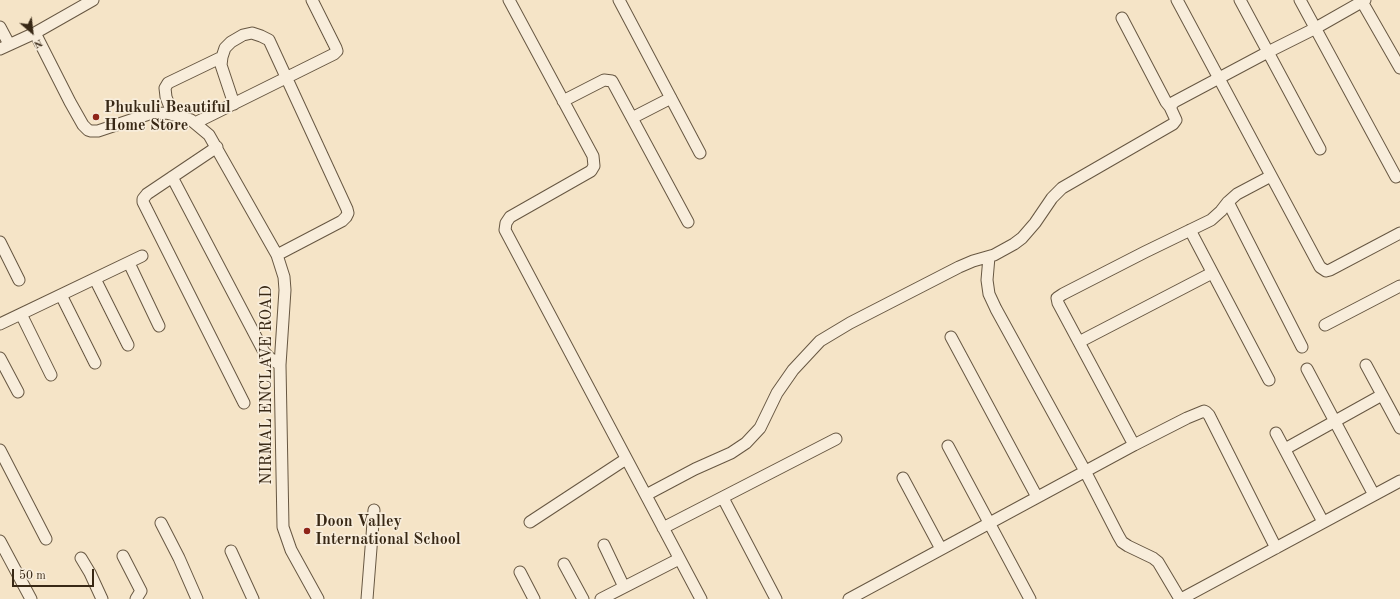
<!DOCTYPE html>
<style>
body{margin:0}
#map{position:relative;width:1400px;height:599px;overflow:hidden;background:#f5e4c7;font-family:"Old Standard TT",serif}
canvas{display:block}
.north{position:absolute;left:12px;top:12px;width:40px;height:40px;-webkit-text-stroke:3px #f8eddb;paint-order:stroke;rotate:152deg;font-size:11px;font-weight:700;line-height:16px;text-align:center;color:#382815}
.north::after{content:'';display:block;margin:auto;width:14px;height:18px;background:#382815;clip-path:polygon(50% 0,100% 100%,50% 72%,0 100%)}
.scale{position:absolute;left:12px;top:569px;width:82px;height:18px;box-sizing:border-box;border:2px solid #382815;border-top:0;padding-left:5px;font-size:12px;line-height:14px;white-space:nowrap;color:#382815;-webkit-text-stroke:3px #f8eddb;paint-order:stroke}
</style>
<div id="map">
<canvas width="1400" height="599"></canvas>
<div class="north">N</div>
<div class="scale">50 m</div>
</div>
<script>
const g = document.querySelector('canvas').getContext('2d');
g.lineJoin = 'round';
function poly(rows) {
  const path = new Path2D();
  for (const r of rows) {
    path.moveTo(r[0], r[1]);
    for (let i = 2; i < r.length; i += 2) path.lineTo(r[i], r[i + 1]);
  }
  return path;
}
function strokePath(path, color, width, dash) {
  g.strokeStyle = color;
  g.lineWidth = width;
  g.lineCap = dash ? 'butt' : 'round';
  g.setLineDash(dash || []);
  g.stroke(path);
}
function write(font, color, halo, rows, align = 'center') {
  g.font = font + ' "Old Standard TT",serif';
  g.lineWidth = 3.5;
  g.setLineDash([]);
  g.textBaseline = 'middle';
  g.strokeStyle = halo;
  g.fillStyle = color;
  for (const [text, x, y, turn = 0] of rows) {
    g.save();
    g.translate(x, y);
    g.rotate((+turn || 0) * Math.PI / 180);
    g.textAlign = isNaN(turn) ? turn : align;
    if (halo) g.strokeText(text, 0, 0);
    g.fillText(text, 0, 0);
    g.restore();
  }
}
const minor = poly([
 [509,0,593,156,594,166,591,171,510,217,506,223,505,230,701,599],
 [619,0,700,153],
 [1177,0,1320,267,1326,271,1330,270,1400,233],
 [1300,0,1396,177],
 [1361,0,1400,68],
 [1122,18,1166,102,1170,107],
 [0,27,9,44],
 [35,33,70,102,83,125,88,130,91,131,98,131,149,114,166,113,182,117,191,120,209,135,277,255,284,277,285,290,280,365,283,527,291,550,318,599],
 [0,49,35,33,93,0],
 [563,101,604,80,612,81,688,222],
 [234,104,221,65,222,57,225,48,231,42,243,35,252,33,261,36,269,40,347,209,348,213,346,217,342,221,277,255],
 [173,115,166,97,165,88,168,83,222,57],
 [632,118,671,98],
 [195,123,334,54,337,51,336,48,312,0],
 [217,147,147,194,143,199,143,202,244,403],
 [1320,149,1268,52,1314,29,1365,0],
 [172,177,264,352,270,358,280,365],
 [1228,202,1302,347],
 [1190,230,1269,380],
 [0,242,19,280],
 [989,257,987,280,989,294,996,309,1085,471,1118,535,1122,542,1128,546,1153,558,1158,562,1180,599],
 [129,263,159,326],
 [95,279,128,345],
 [61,295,95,363],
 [21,314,51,375],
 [0,324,142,256],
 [1325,325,1400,286],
 [951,337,1037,497],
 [1079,342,1212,273],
 [0,358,18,392],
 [1366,365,1400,428],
 [1307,369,1374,495],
 [1276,433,1323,522],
 [1134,445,1058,303,1057,298,1063,294,1145,252,1211,220,1221,211,1228,202,1237,194,1271,176],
 [948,446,1030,599],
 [1285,449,1382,395],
 [0,450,46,539],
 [903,478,941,549],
 [646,495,695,469,731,453,746,443,760,428,777,393,793,370,820,341,850,323,959,267,973,261,994,255,1014,244,1022,238,1035,223,1052,198,1062,188,1173,124,1176,120,1170,107,1174,102,1268,52,1240,0],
 [723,498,776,599],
 [530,522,626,459],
 [161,523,179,558,197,599],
 [663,528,836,439],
 [0,541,31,599],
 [604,545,624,587],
 [231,551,253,599],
 [123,556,141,591,136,599],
 [81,558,90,573,102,599],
 [564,564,583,599],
 [520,572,534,599],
 [367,599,374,510],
 [601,599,679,559],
 [849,599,1134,445,1187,418,1204,411,1206,412,1209,415,1276,548],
 [1181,599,1400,481]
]);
const markers = [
 [96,117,4,"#8f2418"],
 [307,531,4,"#8f2418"]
];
const poiNames = [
 ["Phukuli Beautiful",104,108],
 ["Home Store",104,126],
 ["Doon Valley",315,522],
 ["International School",315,540]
];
const streetNames = [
 ["NIRMAL ENCLAVE ROAD",267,385,-90]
];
strokePath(minor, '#675742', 13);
strokePath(minor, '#f8eddb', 11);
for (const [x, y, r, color] of markers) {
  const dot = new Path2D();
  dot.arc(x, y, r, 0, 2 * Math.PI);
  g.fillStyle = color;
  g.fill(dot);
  strokePath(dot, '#f8eddb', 1.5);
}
write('bold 16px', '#382815', '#f8eddb', poiNames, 'left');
write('16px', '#382815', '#f8eddb', streetNames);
</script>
